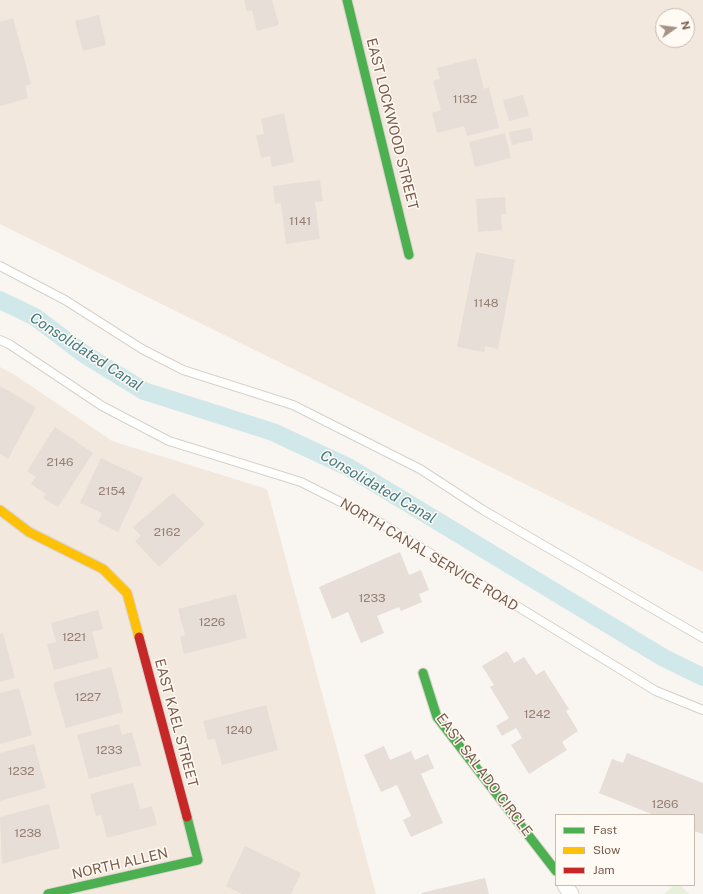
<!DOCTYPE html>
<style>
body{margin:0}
#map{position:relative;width:703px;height:894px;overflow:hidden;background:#f9f5f0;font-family:"Public Sans",sans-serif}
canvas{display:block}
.legend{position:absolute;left:555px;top:814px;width:140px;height:72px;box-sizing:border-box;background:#fffaf3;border:1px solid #cabbb1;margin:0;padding:5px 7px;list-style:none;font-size:12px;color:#7a5c4d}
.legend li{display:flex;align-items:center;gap:8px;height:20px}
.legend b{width:20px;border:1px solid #cabbb1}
.north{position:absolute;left:655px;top:8px;width:40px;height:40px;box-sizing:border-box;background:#fffaf3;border:1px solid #cabbb1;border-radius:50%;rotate:76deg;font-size:11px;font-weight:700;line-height:16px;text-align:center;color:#7a5c4d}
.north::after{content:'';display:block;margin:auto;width:14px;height:18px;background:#a69286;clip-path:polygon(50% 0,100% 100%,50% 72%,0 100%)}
</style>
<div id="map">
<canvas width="703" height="894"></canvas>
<ul class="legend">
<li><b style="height:5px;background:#4caf50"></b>Fast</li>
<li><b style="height:5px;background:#ffc107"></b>Slow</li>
<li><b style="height:5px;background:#c62828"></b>Jam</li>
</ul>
<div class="north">N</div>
</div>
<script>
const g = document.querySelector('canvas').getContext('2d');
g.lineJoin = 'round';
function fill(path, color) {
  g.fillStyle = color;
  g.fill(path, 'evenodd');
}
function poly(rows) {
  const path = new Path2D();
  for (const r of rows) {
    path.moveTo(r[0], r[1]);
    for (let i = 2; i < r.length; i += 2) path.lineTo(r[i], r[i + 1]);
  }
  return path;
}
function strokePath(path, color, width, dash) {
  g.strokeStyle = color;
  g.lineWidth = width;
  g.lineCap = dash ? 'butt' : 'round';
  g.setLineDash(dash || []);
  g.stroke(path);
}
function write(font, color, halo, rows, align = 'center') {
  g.font = font + ' "Public Sans",sans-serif';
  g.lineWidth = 3;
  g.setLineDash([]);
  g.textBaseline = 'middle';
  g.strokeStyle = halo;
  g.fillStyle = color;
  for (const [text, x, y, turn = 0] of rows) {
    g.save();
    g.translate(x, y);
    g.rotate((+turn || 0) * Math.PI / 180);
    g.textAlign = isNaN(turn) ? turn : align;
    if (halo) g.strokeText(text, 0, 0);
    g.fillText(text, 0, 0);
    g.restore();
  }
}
const residential = poly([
 [0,0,703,0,703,572,0,224],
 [663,16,687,16,687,40,663,40],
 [0,367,15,375,112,441,267,489,376,894,0,894]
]);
const green = poly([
 [674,885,680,885,689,894,664,894]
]);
const canal = poly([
 [0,300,35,317,84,354,144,391,273,432,348,467,664,658,703,677]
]);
const building = poly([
 [244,0,272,0,279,25,257,31,252,10,247,12],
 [99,15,106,45,83,51,75,21],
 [13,18,31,84,25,86,28,98,0,106,0,22],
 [476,58,484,89,489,87,499,128,467,136,464,126,437,133,432,113,441,110,433,81,440,79,437,68],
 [523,95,529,116,509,121,503,100],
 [284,113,294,162,272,167,270,156,261,158,256,135,264,134,261,119],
 [531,128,533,140,512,145,509,132],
 [505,133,511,158,475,167,469,142],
 [320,180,323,201,315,202,320,239,286,244,281,203,275,204,273,186],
 [505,197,506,214,501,214,502,230,478,232,476,199],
 [476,252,515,260,498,349,485,346,484,352,457,347],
 [0,386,36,407,8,459,0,454],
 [55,427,93,453,58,507,43,498,46,494,31,484,36,477,27,471],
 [101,458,143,478,118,532,98,522,102,513,80,503],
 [173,493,205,524,159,567,135,541,141,536,133,527],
 [400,552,409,575,421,570,429,590,419,594,422,602,401,611,399,607,377,616,384,633,361,643,348,612,332,619,319,587],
 [236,594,247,638,184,654,180,637,185,635,178,609],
 [98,610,103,629,92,632,99,658,54,670,47,644,56,642,51,623],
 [3,633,15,678,0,682,0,634],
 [507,651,514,663,524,657,536,675,544,670,569,709,566,711,578,731,562,742,567,750,529,774,511,745,522,738,516,728,502,736,496,726,509,718,490,687,494,685,482,666],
 [111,667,123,712,66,728,53,683],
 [19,688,32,735,0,744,0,693],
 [266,705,278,750,222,765,215,739,208,740,203,721],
 [119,724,122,735,132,732,141,765,89,779,77,735],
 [34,744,46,788,0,801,0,753],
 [384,746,390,760,411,751,415,760,428,754,434,768,421,774,443,823,411,837,403,820,411,816,397,785,381,792,364,755],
 [627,753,703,783,703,834,694,831,694,815,654,815,599,793,612,759,623,763],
 [133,783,140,809,152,806,157,825,107,838,101,815,96,816,90,794],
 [49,804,60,848,2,864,0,817],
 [245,846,301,873,291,894,242,894,226,886],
 [485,878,489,894,422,894,421,893]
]);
const lane = poly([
 [0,266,65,300,142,349,183,370,293,405,420,469,483,510,703,638],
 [0,340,9,344,102,406,169,441,301,482,374,519,656,691,703,710]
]);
const street = poly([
 [565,885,571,894]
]);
const fast = poly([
 [347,0,409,255],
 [423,673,437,717,556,871],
 [48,894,198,860,187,817]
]);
const slow = poly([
 [0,510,29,532,103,569,127,593,139,637]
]);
const jam = poly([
 [139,637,187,817]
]);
const numberNames = [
 ["1132",465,99],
 ["1141",300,221],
 ["1148",486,303],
 ["2146",60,462],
 ["2154",112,491],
 ["2162",167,532],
 ["1233",372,598],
 ["1226",212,622],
 ["1221",74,637],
 ["1227",88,697],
 ["1242",537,714],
 ["1240",239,730],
 ["1233",109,750],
 ["1232",21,771],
 ["1266",665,804],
 ["1238",28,833]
];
const streetNames = [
 ["EAST LOCKWOOD STREET",392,124,76],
 ["NORTH CANAL SERVICE ROAD",429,555,31],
 ["EAST KAEL STREET",176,723,75],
 ["EAST SALADO CIRCLE",484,775,53],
 ["NORTH ALLEN",120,864,-13]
];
const waterNames = [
 ["Consolidated Canal",86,352,33],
 ["Consolidated Canal",378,487,30]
];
fill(residential, '#f2e8de');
fill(green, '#e7f0db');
strokePath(canal, '#d0e8ea', 18);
fill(building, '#e6ded7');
strokePath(lane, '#d7d1cb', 10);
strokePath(street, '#d7d1cb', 17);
strokePath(fast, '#d9d2cb', 11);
strokePath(slow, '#d9d2cb', 11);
strokePath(jam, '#d9d2cb', 11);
strokePath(lane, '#fefefd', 8);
strokePath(street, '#fefefd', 15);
strokePath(fast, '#4caf50', 9);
strokePath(slow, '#ffc107', 9);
strokePath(jam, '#c62828', 9);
write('12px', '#977e72', null, numberNames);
write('14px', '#7a5c4d', '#fffaf3', streetNames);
write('italic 15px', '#437c86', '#fffaf3', waterNames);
</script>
